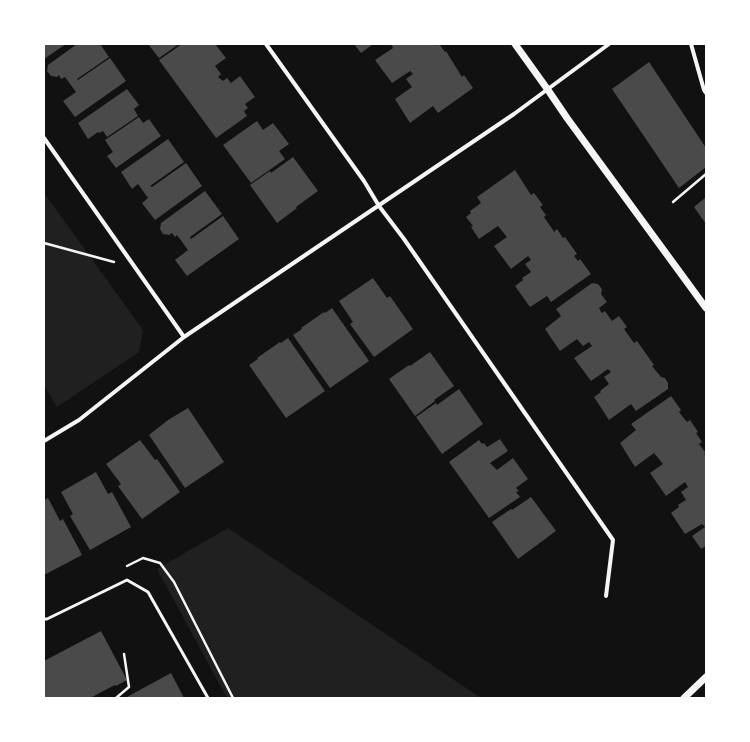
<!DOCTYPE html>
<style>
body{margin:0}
#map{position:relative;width:750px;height:742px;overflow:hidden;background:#111;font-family:"DM Sans",sans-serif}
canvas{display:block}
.frame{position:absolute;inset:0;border:45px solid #fff;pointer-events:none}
</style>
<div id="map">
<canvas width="750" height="742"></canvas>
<div class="frame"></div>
</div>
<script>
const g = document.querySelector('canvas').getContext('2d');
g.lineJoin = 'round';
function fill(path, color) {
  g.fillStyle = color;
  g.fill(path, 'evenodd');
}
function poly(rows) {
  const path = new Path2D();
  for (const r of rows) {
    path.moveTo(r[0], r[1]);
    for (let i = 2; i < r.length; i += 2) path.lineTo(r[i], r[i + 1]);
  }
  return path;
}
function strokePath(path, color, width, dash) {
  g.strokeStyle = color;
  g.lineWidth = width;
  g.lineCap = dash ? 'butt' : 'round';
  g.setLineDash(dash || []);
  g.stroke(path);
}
const green = poly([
 [44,193,143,330,139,352,57,407,44,385],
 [228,528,481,698,227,698,157,569]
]);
const building = poly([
 [44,44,66,44,44,59],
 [77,44,100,44,109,57,77,79,78,80,110,58,126,81,75,117,63,101,76,92,65,77,61,79,59,75,57,77,51,76,47,71,48,65],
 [148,44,179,44,159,58],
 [182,44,215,44,226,58,215,66,221,74,218,77,223,81,227,78,231,83,240,76,255,97,245,104,248,108,244,111,247,116,216,138,159,60],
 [354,44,373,44,361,53],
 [391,44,435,44,436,46,439,44,445,52,446,51,462,77,464,75,473,88,438,113,433,106,410,123,395,99,412,87,406,79,413,74,410,71,392,83,375,60,393,48],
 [649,62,706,148,706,167,679,188,612,89],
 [127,89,139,105,134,109,138,116,107,137,103,131,99,133,98,132,88,139,78,123],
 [139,117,143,123,149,119,161,136,116,168,107,156,113,152,105,140],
 [257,121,263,130,273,123,289,144,279,151,285,159,251,183,223,145],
 [168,139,184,162,150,186,152,187,186,163,202,186,155,220,142,203,148,198,138,184,132,189,121,172],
 [293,157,318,191,296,207,297,208,277,223,250,185,270,171,271,173],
 [515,170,531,195,534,193,543,205,540,207,546,215,544,217,553,230,554,232,557,229,563,238,565,237,577,254,574,256,578,261,580,259,591,274,551,302,547,296,530,307,515,286,523,280,522,278,531,272,525,264,531,260,528,256,511,269,494,246,507,237,498,226,479,239,471,227,473,226,466,217,471,213,470,211,481,203,477,197],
 [205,191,222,214,190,237,191,239,223,216,239,239,187,276,175,260,188,250,177,235,175,237,172,233,169,235,163,234,160,229,161,223],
 [706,197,706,224,694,207],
 [373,278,387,298,390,296,413,329,374,357,350,324,353,322,339,301],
 [592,283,598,284,602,289,601,294,607,302,599,308,601,312,602,313,605,311,612,321,619,316,627,327,624,329,634,343,637,341,654,365,652,366,661,377,665,378,668,383,668,389,636,411,631,404,609,420,594,397,601,392,600,391,609,384,604,377,611,372,608,369,591,381,574,358,592,346,589,342,583,346,577,339,560,351,545,329,561,316,556,309],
 [332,308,369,361,330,388,293,335,302,329,301,328,324,312,325,313],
 [288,338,325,391,286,418,249,365,258,359,257,358,280,342,281,343],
 [430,352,454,386,434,400,435,401,415,416,389,379,409,365,410,366],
 [459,389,483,424,442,454,416,417,436,403,437,405],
 [671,396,681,410,679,412,687,422,690,420,698,432,696,433,702,442,699,444,706,453,704,454,706,456,706,546,701,549,692,536,705,527,702,524,685,534,671,513,679,507,678,505,686,500,681,492,688,487,685,482,666,496,650,473,663,464,654,453,635,467,620,443,636,430,631,424],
 [188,408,224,462,185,488,149,435,168,420],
 [500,439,508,451,490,463,497,470,513,458,528,479,516,488,519,491,516,492,520,497,489,518,449,462,479,440,482,444,484,443,487,447],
 [140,440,155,460,157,459,180,492,142,519,118,486,121,484,106,464],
 [96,472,108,494,112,492,131,527,90,550,70,516,73,514,61,492],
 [531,497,556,531,518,559,492,522,511,509,512,510],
 [48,498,60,521,63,519,82,555,44,575,44,500],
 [101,631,127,680,116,686,115,685,90,698,44,698,44,661],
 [171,673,184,698,125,698]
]);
const path = poly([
 [673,202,706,174],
 [44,243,114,262],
 [127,566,143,558,160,563,174,582,233,698],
 [116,698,129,687,124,654]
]);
const service = poly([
 [44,619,47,619,127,580,148,592,208,698]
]);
const minor = poly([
 [266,44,364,181,379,206,404,239,613,540,606,596],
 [691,44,704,90,706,93],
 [44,138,184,337],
 [44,441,79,420,184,337,514,114,609,44]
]);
const tertiary = poly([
 [515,44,548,90,567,118,706,308],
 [684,698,706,677]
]);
fill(green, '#202020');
fill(building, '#4a4a4a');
strokePath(path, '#f5f5f5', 2.5);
strokePath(service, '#f5f5f5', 3);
strokePath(minor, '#f5f5f5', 4);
strokePath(tertiary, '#f5f5f5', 7);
</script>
